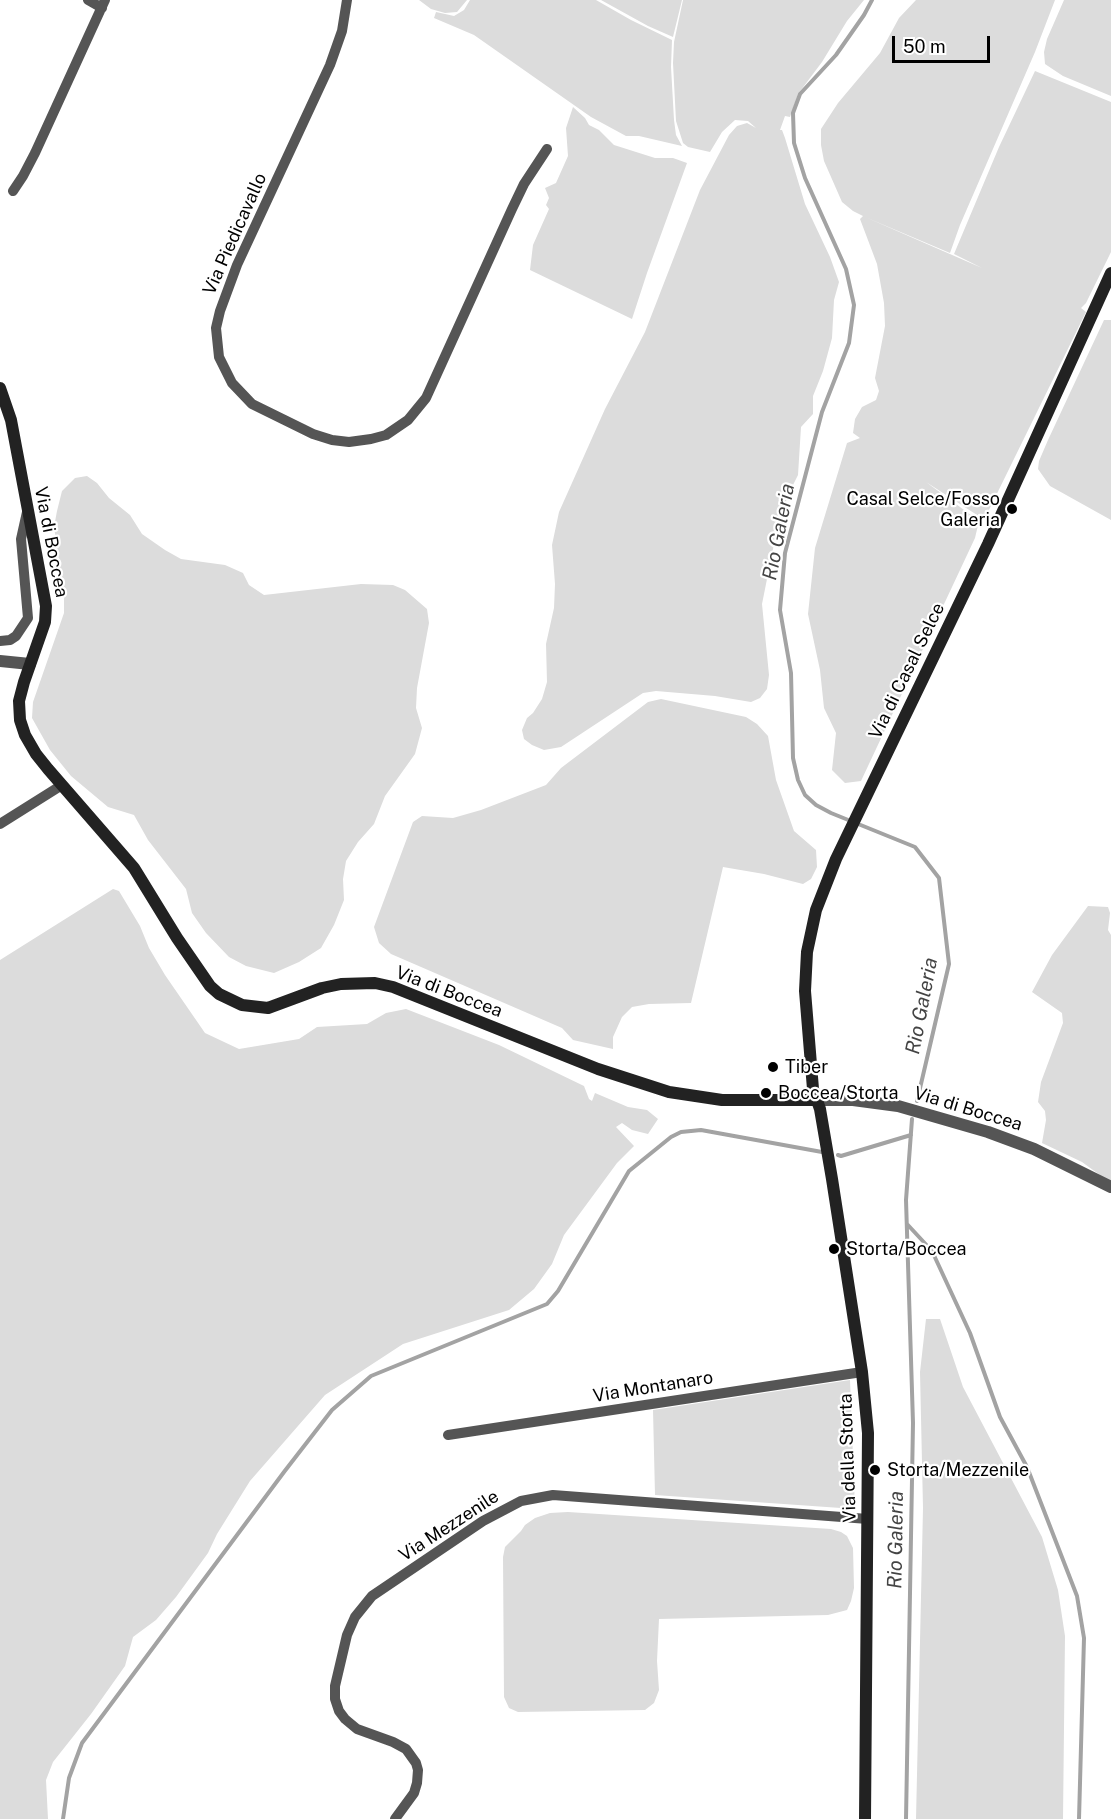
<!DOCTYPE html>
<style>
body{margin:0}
#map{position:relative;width:1111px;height:1819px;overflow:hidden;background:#fff;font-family:"Public Sans",sans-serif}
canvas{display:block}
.scale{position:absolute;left:892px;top:36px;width:98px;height:27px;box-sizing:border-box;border:3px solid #000;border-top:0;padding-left:8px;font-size:18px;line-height:21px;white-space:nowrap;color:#000;-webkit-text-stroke:4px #fff;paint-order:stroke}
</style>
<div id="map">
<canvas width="1111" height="1819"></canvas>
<div class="scale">50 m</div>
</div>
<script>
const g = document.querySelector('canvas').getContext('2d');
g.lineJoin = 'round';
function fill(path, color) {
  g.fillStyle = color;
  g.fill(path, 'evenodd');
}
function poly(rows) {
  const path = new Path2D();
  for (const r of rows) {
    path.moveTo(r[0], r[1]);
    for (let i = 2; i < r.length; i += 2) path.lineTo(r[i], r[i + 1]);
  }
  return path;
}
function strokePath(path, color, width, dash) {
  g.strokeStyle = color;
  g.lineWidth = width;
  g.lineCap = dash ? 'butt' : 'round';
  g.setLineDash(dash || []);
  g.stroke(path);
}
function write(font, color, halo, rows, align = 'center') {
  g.font = font + ' "Public Sans",sans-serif';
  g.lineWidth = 4.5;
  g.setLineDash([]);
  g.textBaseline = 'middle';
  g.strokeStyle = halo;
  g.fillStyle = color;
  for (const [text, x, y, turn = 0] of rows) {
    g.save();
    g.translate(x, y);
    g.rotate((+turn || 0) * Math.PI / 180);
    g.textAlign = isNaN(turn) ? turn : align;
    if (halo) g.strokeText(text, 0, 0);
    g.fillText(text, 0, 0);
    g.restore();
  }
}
const green = poly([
 [419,0,467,0,457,12,445,13,431,9],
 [470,0,596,0,631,20,672,40,671,67,674,120,676,135,682,146,639,136,626,136,591,117,474,35,434,18,436,12,454,16,464,10],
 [601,0,682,0,673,37,648,26],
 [683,0,864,0,847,21,822,62,798,94,790,117,785,116,780,130,782,130,785,138,805,204,830,257,839,282,834,300,832,338,823,371,813,396,813,414,801,427,798,475,788,495,775,539,762,604,769,675,767,689,760,698,751,702,715,696,656,691,643,693,561,747,544,750,532,745,524,739,522,730,527,718,533,713,542,699,547,682,546,644,554,608,555,584,552,545,559,512,605,409,645,332,700,190,729,135,737,126,747,123,756,128,748,121,735,120,722,132,710,152,688,147,683,143,676,121,673,63,674,42],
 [916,0,1055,0,1035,52,960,225,950,253,865,217,982,268,954,254,999,147,1035,71,1111,102,1111,252,1086,303,1081,308,1086,312,986,516,977,515,926,482,979,521,975,538,861,781,845,783,832,770,836,733,824,708,820,670,808,614,815,548,847,443,860,438,853,433,855,419,862,407,876,400,879,391,875,378,885,326,884,303,877,264,860,219,863,216,853,211,842,202,824,161,821,145,821,129,838,103,880,53,899,18],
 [1064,0,1111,0,1111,96,1063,76,1045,64,1044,52,1047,39],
 [573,107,585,118,589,125,599,130,614,145,655,158,673,158,687,163,647,273,632,319,530,270,533,245,549,209,546,205,549,198,545,188,556,183,568,156,566,128],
 [1104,320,1111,320,1111,520,1050,486,1038,469,1039,461,1048,440],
 [87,476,97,483,109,498,130,515,142,534,165,550,181,559,225,565,243,573,249,585,264,595,361,584,393,585,405,590,427,609,429,623,417,688,416,708,422,728,415,754,385,796,374,824,358,842,346,861,343,879,344,900,334,925,321,948,299,962,274,973,246,966,229,957,206,933,192,913,186,889,148,840,134,815,108,807,71,776,50,750,32,718,33,702,64,613,64,594,54,527,57,511,62,491,75,478],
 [661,699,746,717,757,724,768,736,776,780,794,831,816,850,817,867,811,879,803,884,764,874,723,867,691,1003,649,1004,632,1007,622,1017,613,1037,613,1049,573,1040,562,1028,391,954,379,943,374,927,413,822,422,816,453,818,481,810,546,785,561,768,648,702],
 [113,889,119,891,140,926,149,948,165,975,205,1033,239,1049,299,1039,317,1027,367,1024,386,1013,406,1009,499,1045,584,1086,589,1099,592,1101,595,1093,628,1107,647,1110,658,1119,648,1134,632,1130,622,1123,616,1127,634,1146,617,1163,564,1235,552,1264,534,1289,509,1310,403,1344,325,1395,250,1481,217,1534,208,1553,176,1597,156,1620,133,1637,125,1666,91,1714,53,1762,46,1780,48,1819,0,1819,0,960],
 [1088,906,1108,907,1110,913,1108,930,1111,935,1111,1181,1104,1178,1082,1162,1042,1143,1046,1120,1045,1111,1038,1102,1041,1082,1063,1023,1062,1013,1032,992,1052,955],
 [926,1319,940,1319,963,1387,1042,1537,1058,1590,1065,1636,1063,1819,916,1819,923,1508,920,1372],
 [850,1380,855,1509,655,1495,653,1410],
 [568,1512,831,1529,841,1532,847,1536,853,1548,854,1588,851,1601,847,1610,828,1615,659,1619,657,1661,659,1690,654,1703,645,1710,518,1712,509,1708,504,1697,503,1557,505,1547,521,1531,525,1525,535,1518,550,1513]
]);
const stream = poly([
 [872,0,864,15,836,55,800,94,793,113,794,143,805,178,846,269,854,305,849,343,822,412,785,553,780,610,791,673,793,758,798,780,805,795,816,805,831,813,915,847,939,878,949,964,917,1101],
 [838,1155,841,1156,911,1135],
 [907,1224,932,1251,970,1333,1000,1417,1027,1467,1077,1596,1084,1638,1079,1819],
 [63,1819,69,1778,82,1743,284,1472,332,1410,371,1376,547,1304,558,1291,629,1171,671,1137,681,1132,701,1130,822,1152],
 [906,1819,913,1423,906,1200,912,1119]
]);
const minor = poly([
 [88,0,102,8],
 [347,0,342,31,330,65,237,265,220,311,216,328,219,357,232,383,252,404,313,434,332,440,349,442,371,439,386,435,408,420,426,398,512,209,524,184,547,149],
 [13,191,23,176,35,153,105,0],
 [0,641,10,640,16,636,28,618,21,539,27,512],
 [0,824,62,785],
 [448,1435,862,1372],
 [395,1819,414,1793,417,1783,418,1770,416,1763,406,1749,393,1742,357,1729,345,1719,339,1711,335,1699,335,1686,347,1635,355,1617,372,1596,483,1521,521,1501,553,1495,868,1519]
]);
const tertiary = poly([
 [0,661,30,664],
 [818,1100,853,1100,898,1106,988,1132,1034,1149,1111,1187]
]);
const secondary = poly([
 [0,388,11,420,46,606,45,622,24,682,19,701,20,720,25,735,36,754,48,769,134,868,177,938,210,986,219,994,242,1005,268,1008,322,988,341,984,375,983,393,987,598,1069,669,1092,722,1100,818,1100],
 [865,1819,868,1433,862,1372,832,1179,820,1109,813,1089,805,991,807,952,816,910,836,859,988,544,1111,273]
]);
const markers = [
 [1012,509,6,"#000"],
 [773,1067,6,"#000"],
 [766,1093,6,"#000"],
 [834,1249,6,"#000"],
 [875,1470,6,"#000"]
];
const streetNames = [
 ["Via Piedicavallo",235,234,-66],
 ["Via di Boccea",51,542,79],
 ["Via di Casal Selce",907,671,-64],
 ["Via di Boccea",449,992,21],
 ["Via di Boccea",968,1109,17],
 ["Via Montanaro",653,1387,-9],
 ["Via della Storta",848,1458,-92],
 ["Via Mezzenile",449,1526,-33]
];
const poiNames = [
 ["Casal Selce/Fosso",1000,499,"right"],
 ["Galeria",1000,520,"right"],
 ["Tiber",785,1067],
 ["Boccea/Storta",778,1093],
 ["Storta/Boccea",846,1249],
 ["Storta/Mezzenile",887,1470]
];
const waterNames = [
 ["Rio Galeria",779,532,-79],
 ["Rio Galeria",922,1006,-79],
 ["Rio Galeria",896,1540,-89]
];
fill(green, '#dcdcdc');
strokePath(stream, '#a3a3a3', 4);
strokePath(minor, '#555', 10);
strokePath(tertiary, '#555', 12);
strokePath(secondary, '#222', 12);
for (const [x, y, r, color] of markers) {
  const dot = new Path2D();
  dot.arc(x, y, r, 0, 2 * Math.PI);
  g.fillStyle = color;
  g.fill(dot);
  strokePath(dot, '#fff', 2);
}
write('18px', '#000', '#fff', streetNames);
write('18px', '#000', '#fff', poiNames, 'left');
write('italic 20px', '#444', '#fff', waterNames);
</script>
